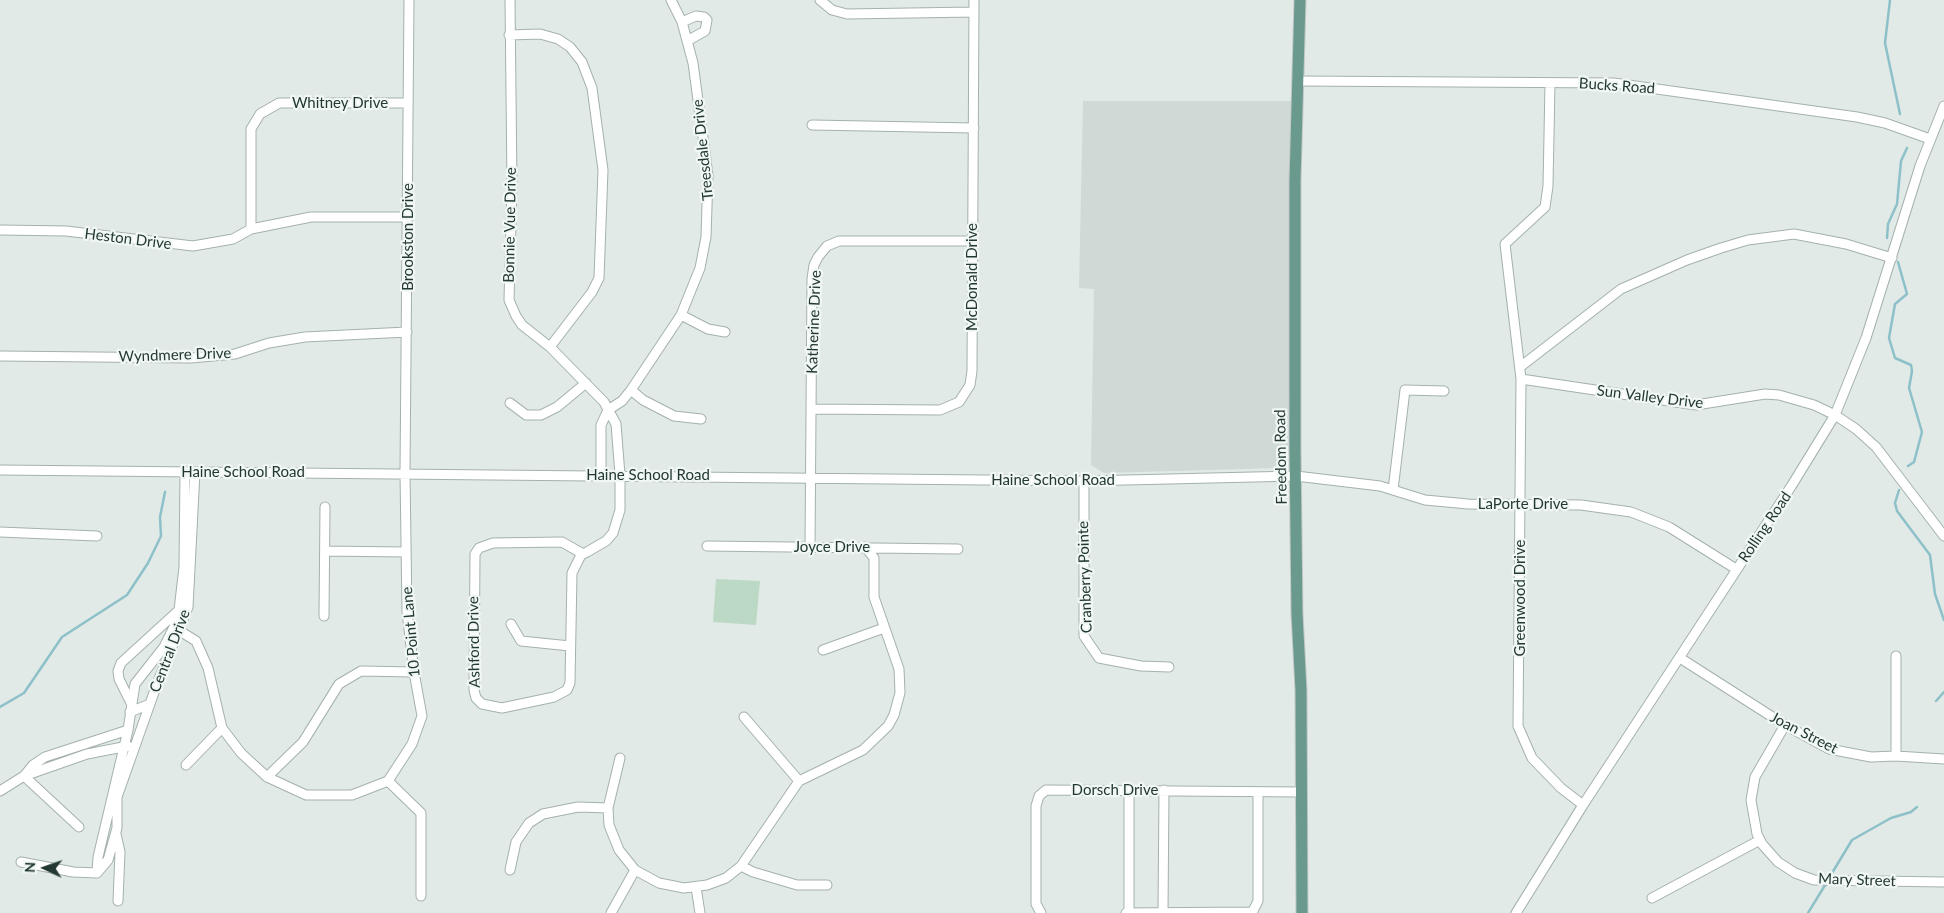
<!DOCTYPE html>
<style>
body{margin:0}
#map{position:relative;width:1944px;height:913px;overflow:hidden;background:#e1eae6;font-family:Lato,sans-serif}
canvas{display:block}
.north{position:absolute;left:20px;top:843px;width:50px;height:50px;-webkit-text-stroke:4px #f0f7f4;paint-order:stroke;rotate:273deg;font-size:14px;font-weight:700;line-height:20px;text-align:center;color:#233833}
.north::after{content:'';display:block;margin:auto;width:18px;height:22px;background:#233833;clip-path:polygon(50% 0,100% 100%,50% 72%,0 100%)}
</style>
<div id="map">
<canvas width="1944" height="913"></canvas>
<div class="north">N</div>
</div>
<script>
const g = document.querySelector('canvas').getContext('2d');
g.lineJoin = 'round';
function fill(path, color) {
  g.fillStyle = color;
  g.fill(path, 'evenodd');
}
function poly(rows) {
  const path = new Path2D();
  for (const r of rows) {
    path.moveTo(r[0], r[1]);
    for (let i = 2; i < r.length; i += 2) path.lineTo(r[i], r[i + 1]);
  }
  return path;
}
function strokePath(path, color, width, dash) {
  g.strokeStyle = color;
  g.lineWidth = width;
  g.lineCap = dash ? 'butt' : 'round';
  g.setLineDash(dash || []);
  g.stroke(path);
}
function write(font, color, halo, rows, align = 'center') {
  g.font = font + ' Lato,sans-serif';
  g.lineWidth = 4.5;
  g.setLineDash([]);
  g.textBaseline = 'middle';
  g.strokeStyle = halo;
  g.fillStyle = color;
  for (const [text, x, y, turn = 0] of rows) {
    g.save();
    g.translate(x, y);
    g.rotate((+turn || 0) * Math.PI / 180);
    g.textAlign = isNaN(turn) ? turn : align;
    if (halo) g.strokeText(text, 0, 0);
    g.fillText(text, 0, 0);
    g.restore();
  }
}
const built = poly([
 [1083,101,1293,101,1288,457,1287,462,1278,468,1104,473,1091,465,1094,289,1079,288]
]);
const green = poly([
 [716,579,760,581,756,625,713,622]
]);
const stream = poly([
 [1890,0,1885,43,1900,114],
 [1887,238,1888,224,1897,204,1901,161,1907,148],
 [1898,262,1907,294,1895,304,1889,338,1895,358,1911,365,1912,371,1909,388,1922,432,1914,462,1908,466],
 [1899,490,1895,503,1897,511,1930,555,1935,594,1944,620],
 [1936,701,1944,692],
 [0,707,24,693,62,637,127,595,148,563,161,536,160,517,165,492],
 [1829,878,1852,840,1891,818,1911,812,1917,807],
 [1808,913,1827,882]
]);
const minor = poly([
 [510,0,512,185,509,300,516,316,522,325,550,347,604,402,616,424,620,475,620,510,613,533,606,541,587,552,581,555,572,573,570,683,567,690,554,697,502,708,482,704,476,698,474,690,475,554,479,548,493,543,562,542,583,554],
 [820,0,832,10,847,14,974,12],
 [682,22,696,16,704,17,707,20,705,31,687,41],
 [509,35,540,34,558,39,570,47,582,62,592,88,603,170,599,278,592,292,550,347],
 [1299,81,1614,83,1857,117,1885,123,1930,139],
 [1550,83,1548,186,1545,207,1505,244,1521,379,1518,726,1532,758,1561,788,1583,805],
 [812,125,974,128],
 [408,217,311,217,251,229,251,129,260,114,279,103,408,103],
 [0,230,66,231,193,246,233,239,251,229],
 [681,315,708,329,725,332],
 [0,356,191,358,235,354,269,343,305,337,407,332],
 [1520,367,1621,289,1687,260,1721,248,1748,240,1794,234,1846,244,1892,258],
 [1521,379,1696,405,1765,394,1779,395,1814,405,1835,415,1856,429,1876,447,1944,536],
 [631,390,643,400,674,416,701,419],
 [510,403,526,415,541,415,557,407,586,383],
 [812,409,940,410,959,402,970,385,972,371,974,0],
 [608,410,622,401,631,390,681,315,700,268,706,237,708,175,693,63,682,22,671,0],
 [0,470,1084,481,1296,476,1380,486,1425,500,1468,504,1581,505,1631,512,1669,527,1736,569],
 [601,475,601,425,608,410],
 [1084,481,1084,636,1099,658,1141,666,1169,667],
 [1393,490,1405,390,1444,391],
 [0,532,97,536],
 [707,546,958,549],
 [810,548,812,279,814,265,818,257,827,246,839,241,972,241],
 [325,551,406,552],
 [324,616,325,507],
 [511,624,521,641,570,646],
 [175,628,196,641,208,668,222,728,241,753,267,777,306,795,352,795,388,781],
 [823,650,884,628],
 [1680,658,1785,725,1829,749,1871,757,1896,756,1944,759],
 [131,703,119,679,118,671,121,663,179,610],
 [130,712,150,704],
 [744,717,799,781],
 [1785,725,1755,777,1751,800,1757,834,1762,844,1778,862,1795,873,1814,880,1944,882],
 [128,730,45,757,33,765,24,776,87,754,128,746],
 [1896,756,1896,656],
 [620,758,608,808,609,825,619,850,635,870],
 [186,765,222,728],
 [267,777,303,742,339,684,361,671,414,672],
 [388,781,412,744,422,716,414,672,407,612,405,473,409,0],
 [388,781,421,813,421,896],
 [0,791,24,776,79,827],
 [116,834,120,852,118,901],
 [21,862,73,872,97,873,108,860,117,828,117,797,157,684,188,607,195,472],
 [741,866,753,872,797,885,827,885],
 [510,870,516,842,529,823,543,814,578,807,608,808],
 [97,873,98,857,128,730,135,684,164,647,174,627,179,610,184,567,185,472],
 [696,887,700,913],
 [1652,898,1760,840],
 [1129,912,1129,790],
 [1163,912,1164,790],
 [611,913,635,870,659,883,684,888,707,885,726,878,741,866,799,781,863,750,888,726,894,715,900,693,899,669,874,597,874,558,865,547],
 [1041,913,1036,904,1036,806,1039,796,1046,790,1302,792],
 [1126,913,1250,912,1253,911,1258,901,1258,792],
 [1516,913,1583,805,1792,485,1835,415,1866,338,1920,166,1944,106]
]);
const major = poly([
 [1300,0,1295,181,1295,449,1297,614,1301,690,1302,913]
]);
const streetNames = [
 ["Bucks Road",1617,86,4],
 ["Whitney Drive",340,103],
 ["Treesdale Drive",703,150,-96],
 ["Bonnie Vue Drive",510,225,-89],
 ["Brookston Drive",408,237,-90],
 ["Heston Drive",128,239,7],
 ["McDonald Drive",972,277,-90],
 ["Katherine Drive",814,322,-88],
 ["Wyndmere Drive",175,355,-2],
 ["Sun Valley Drive",1650,397,7],
 ["Freedom Road",1281,457,-91],
 ["Haine School Road",243,472],
 ["Haine School Road",648,475],
 ["Haine School Road",1053,480],
 ["LaPorte Drive",1523,504],
 ["Rolling Road",1765,527,-56],
 ["Joyce Drive",832,547],
 ["Cranberry Pointe",1085,577,-92],
 ["Greenwood Drive",1520,598,-90],
 ["10 Point Lane",411,632,-95],
 ["Ashford Drive",474,642,-91],
 ["Central Drive",170,651,-69],
 ["Joan Street",1804,733,27],
 ["Dorsch Drive",1115,790],
 ["Mary Street",1857,880,2]
];
fill(built, '#cfd9d5');
fill(green, '#bbd9c4');
strokePath(stream, '#8ec0c9', 2.5);
strokePath(minor, '#a4b1ad', 11);
strokePath(major, '#c1c7c6', 13);
strokePath(minor, '#fff', 9);
strokePath(major, '#6a9a8e', 11);
write('15px', '#233833', '#f0f7f4', streetNames);
</script>
